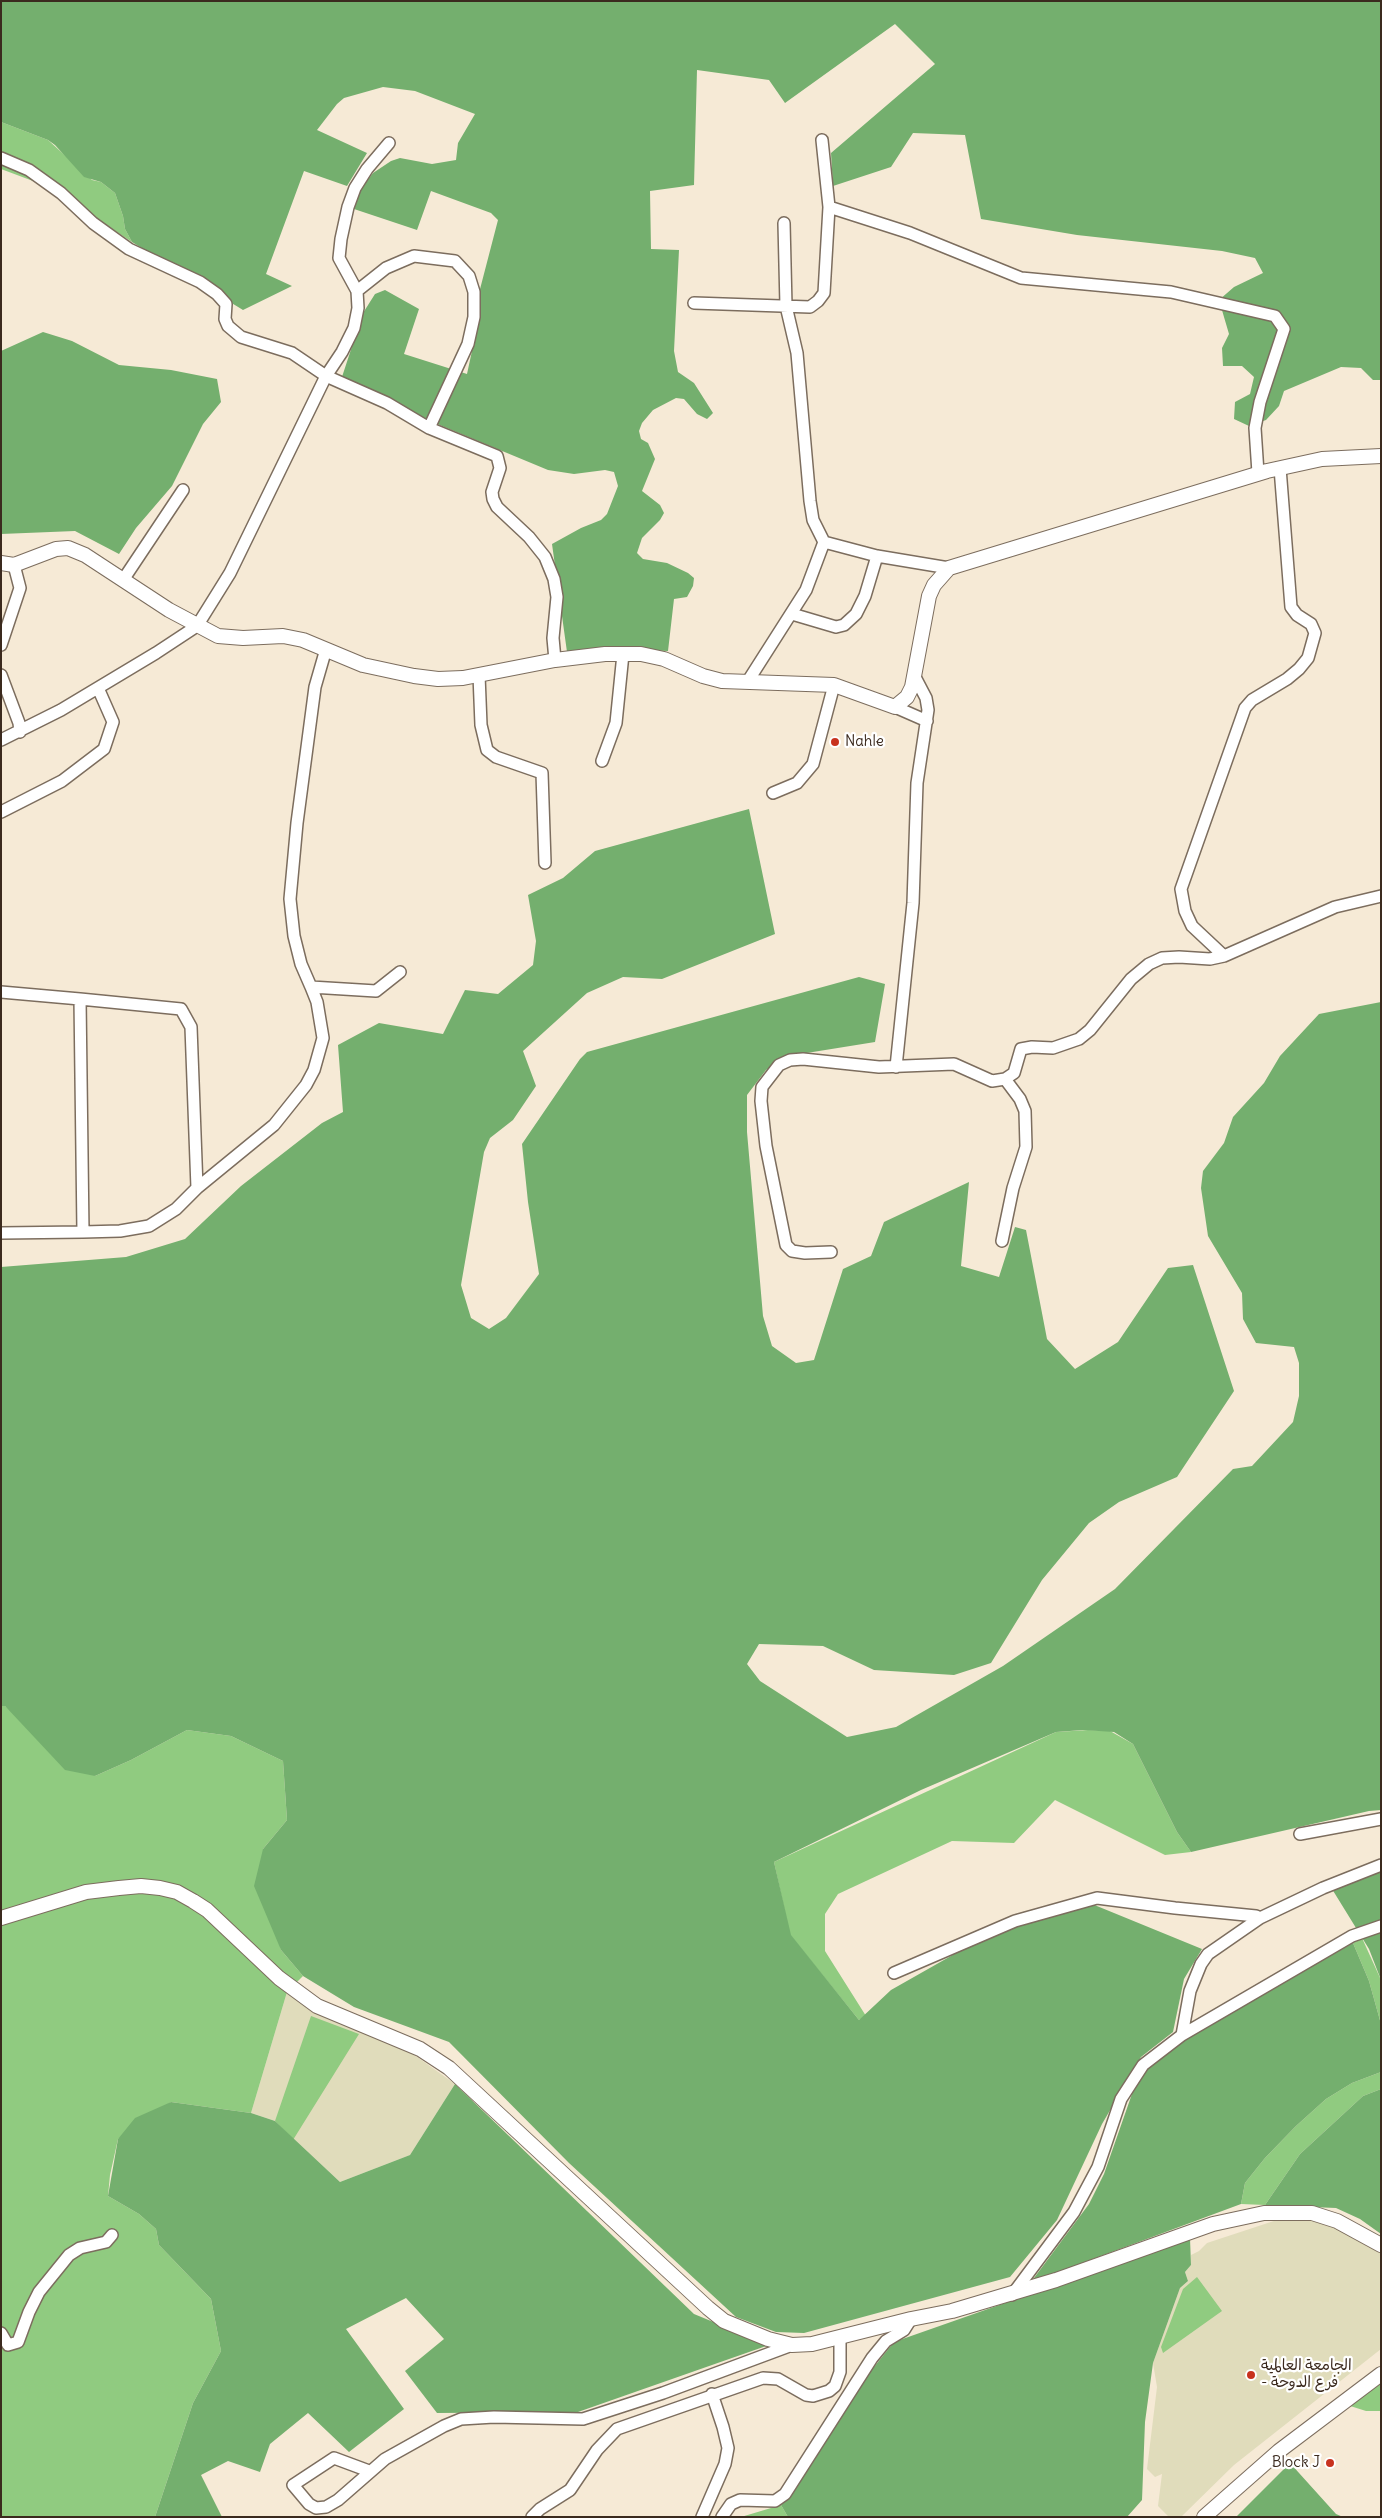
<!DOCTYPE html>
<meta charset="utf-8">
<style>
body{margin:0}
#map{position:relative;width:1382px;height:2518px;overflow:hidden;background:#f6ead6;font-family:Delius,sans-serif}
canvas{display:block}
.frame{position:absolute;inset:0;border:2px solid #3b2a1e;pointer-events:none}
</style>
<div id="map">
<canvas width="1382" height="2518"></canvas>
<div class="frame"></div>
</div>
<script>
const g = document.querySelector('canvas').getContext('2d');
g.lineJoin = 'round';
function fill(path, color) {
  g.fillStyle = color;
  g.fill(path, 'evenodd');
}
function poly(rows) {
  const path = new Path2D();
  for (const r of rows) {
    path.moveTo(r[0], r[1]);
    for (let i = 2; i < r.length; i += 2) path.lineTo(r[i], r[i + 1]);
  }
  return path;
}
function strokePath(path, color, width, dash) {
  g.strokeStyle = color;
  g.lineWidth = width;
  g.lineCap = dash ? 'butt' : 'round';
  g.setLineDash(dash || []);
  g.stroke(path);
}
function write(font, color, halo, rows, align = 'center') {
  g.font = font + ' Delius,"Playpen Sans Arabic",sans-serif';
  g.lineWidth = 4.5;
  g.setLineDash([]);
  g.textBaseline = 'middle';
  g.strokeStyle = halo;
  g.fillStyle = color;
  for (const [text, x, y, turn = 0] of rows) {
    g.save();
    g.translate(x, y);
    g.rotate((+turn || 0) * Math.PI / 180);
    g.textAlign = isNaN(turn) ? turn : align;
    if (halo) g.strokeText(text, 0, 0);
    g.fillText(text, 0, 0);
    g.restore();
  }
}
const built = poly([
 [287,1992,406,2049,455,2084,410,2155,340,2182,275,2121,251,2113],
 [1283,2218,1311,2220,1337,2225,1381,2251,1381,2349,1234,2465,1181,2517,1169,2517,1158,2506,1162,2474,1155,2477,1147,2469,1157,2387,1153,2363,1180,2288,1188,2281,1185,2272,1191,2265,1191,2255,1199,2251,1207,2243]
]);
const green = poly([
 [1,122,48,140,92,180,101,182,115,193,123,216,125,229,132,242,49,187,1,169],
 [1,1706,5,1706,95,1776,131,1760,187,1730,231,1736,283,1761,287,1820,263,1849,281,1950,303,1976,287,1992,251,2113,171,2102,118,2139,110,2175,108,2196,139,2214,156,2229,159,2245,211,2299,221,2351,193,2403,155,2517,1,2517],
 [1088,1730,1110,1731,1133,1744,1177,1832,1191,1852,1165,1855,1055,1800,1014,1843,952,1841,838,1894,825,1914,825,1951,866,2016,859,2020,790,1935,774,1862,1056,1732],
 [1362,1938,1381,1980,1381,2024,1369,1981,1353,1943],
 [311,2016,359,2034,293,2140,275,2121],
 [1381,2072,1381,2089,1363,2096,1300,2154,1265,2205,1241,2204,1245,2183,1265,2158,1296,2126,1326,2099,1352,2083],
 [1197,2277,1222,2311,1163,2353,1161,2347,1183,2289],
 [1381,2382,1381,2411,1366,2411,1347,2405],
 [781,2505,788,2517,741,2517]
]);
const forest = poly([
 [1,1,1381,1,1381,380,1373,380,1361,368,1341,367,1284,391,1279,406,1266,420,1249,426,1234,419,1235,402,1250,394,1254,377,1242,366,1223,366,1222,348,1229,334,1219,300,1234,287,1263,273,1255,258,1222,251,1077,235,981,219,965,135,913,133,891,167,833,186,831,153,935,64,895,24,785,103,769,80,697,70,694,185,650,191,651,249,679,250,674,351,678,372,694,383,713,413,707,419,697,414,684,399,676,398,653,410,642,423,639,431,641,439,648,443,655,459,642,491,660,505,664,513,660,520,642,538,637,553,643,559,667,563,688,573,694,578,693,586,687,597,674,599,668,651,636,650,567,652,552,544,581,528,601,520,607,514,618,486,614,472,605,470,574,474,548,470,442,426,373,394,340,383,363,313,375,294,385,290,419,309,404,354,467,374,475,337,479,293,498,220,491,213,431,191,417,230,354,209,352,200,373,173,391,161,400,158,432,164,456,160,458,143,475,114,415,91,383,87,344,98,337,104,317,130,367,153,347,186,304,171,266,274,292,286,243,310,132,242,125,229,123,216,115,193,101,182,84,177,55,145,48,140,1,122],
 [43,332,72,341,119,365,171,370,217,379,221,402,203,424,172,486,136,528,119,554,75,531,1,534,1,351],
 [749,809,775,934,662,979,623,977,587,993,523,1051,536,1086,513,1120,490,1138,484,1152,461,1285,471,1318,489,1329,506,1318,539,1274,528,1202,522,1144,580,1059,587,1052,859,977,885,984,875,1042,788,1056,766,1070,747,1095,747,1132,763,1316,772,1346,796,1363,814,1360,843,1269,871,1256,884,1222,969,1182,961,1266,999,1277,1015,1227,1026,1230,1047,1339,1075,1369,1118,1342,1168,1268,1193,1265,1234,1391,1177,1477,1119,1502,1089,1523,1042,1580,991,1663,954,1675,874,1670,823,1646,759,1644,747,1664,760,1681,847,1737,896,1727,1003,1666,1115,1589,1233,1469,1252,1466,1293,1422,1299,1396,1299,1363,1294,1347,1256,1343,1243,1319,1242,1293,1208,1236,1201,1188,1203,1171,1224,1143,1233,1117,1264,1083,1280,1056,1319,1014,1381,1002,1381,1810,1369,1811,1191,1852,1177,1832,1133,1744,1114,1732,1083,1730,1056,1732,921,1790,774,1862,791,1935,859,2020,891,1990,988,1935,1092,1904,1202,1949,1184,1979,1173,2032,1141,2057,1102,2124,1057,2220,1010,2277,804,2333,776,2332,736,2317,569,2163,449,2042,354,2007,303,1976,281,1950,254,1886,263,1849,287,1820,283,1761,231,1736,187,1730,131,1760,95,1776,65,1770,5,1706,1,1706,1,1267,126,1257,185,1239,241,1186,322,1123,343,1112,338,1045,379,1023,443,1034,465,990,498,994,533,965,536,941,528,895,563,878,595,851],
 [1381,1871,1381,1980,1369,1949,1332,1889],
 [1353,1943,1369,1981,1381,2024,1381,2072,1352,2083,1326,2099,1296,2126,1265,2158,1245,2183,1241,2204,1031,2282,1089,2204,1104,2174,1133,2091,1149,2067,1189,2036],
 [455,2084,694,2314,769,2345,578,2412,437,2413,405,2371,444,2339,406,2298,346,2329,404,2409,349,2452,308,2413,270,2444,260,2472,228,2461,201,2475,222,2517,155,2517,193,2403,221,2351,211,2299,159,2245,156,2229,139,2214,108,2196,118,2139,135,2118,171,2102,251,2113,275,2121,340,2182,410,2155],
 [1381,2089,1381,2234,1360,2219,1336,2208,1265,2205,1300,2154,1363,2096],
 [1190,2238,1191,2265,1185,2272,1188,2281,1180,2288,1153,2363,1145,2422,1142,2500,1127,2517,788,2517,781,2505,866,2377,894,2342],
 [1290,2463,1336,2514,1343,2517,1236,2517]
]);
const minor = poly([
 [1,158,29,170,61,193,93,223,129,249,200,282,217,294,226,304,225,319,228,326,241,337,292,353,326,376,387,403,429,428,497,456,500,468,492,492,493,499,497,507,529,537,545,557,554,579,557,597,553,638,555,660],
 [829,207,910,233,1021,278,1171,292,1275,316,1284,329,1260,402,1255,428,1258,473],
 [357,291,386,268,414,256,455,261,469,276,474,292,474,317,468,344,429,428],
 [694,303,810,307,818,301,824,293,829,207,822,140],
 [824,542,877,556,949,568],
 [123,580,183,490],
 [792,614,836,627,844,625,856,614,865,596,877,556],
 [1,645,20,588,14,565],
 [326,649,315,687,297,823,290,899,294,936,301,964,311,987,376,991,400,972],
 [1,675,19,723,20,732],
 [479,675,481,725,487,750,496,757,542,773,545,863],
 [748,681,806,590,824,542,813,520,810,501,797,353,786,306,784,223],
 [895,707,927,721],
 [1,740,61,710,156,653,197,626,230,573,326,376,342,352,354,328,358,308,357,291,339,258,341,239,348,207,355,188,367,169,389,143],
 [602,761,616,723,623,654],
 [773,793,797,783,813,764,834,685],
 [1,812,62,781,104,749,113,722,98,688],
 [1224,956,1192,926,1185,911,1181,889,1245,708,1252,700,1287,679,1299,669,1308,658,1315,633,1311,624,1297,615,1291,607,1280,468],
 [1,992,80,999,83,1232,1,1233],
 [80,999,181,1009,191,1027,197,1188,176,1209,149,1226,120,1231,83,1232],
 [896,1067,913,903,917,783,928,710,926,698,915,677],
 [197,1188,274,1125,306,1085,314,1070,323,1038,317,1002,311,987],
 [1002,1241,1013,1188,1026,1147,1025,1111,1020,1099,1005,1079],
 [831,1252,805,1253,792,1251,786,1245,766,1146,761,1101,762,1087,779,1065,790,1060,803,1059,879,1067,954,1064,992,1081,1005,1079,1014,1073,1021,1049,1032,1047,1053,1048,1079,1039,1090,1030,1131,979,1149,964,1162,958,1179,957,1210,959,1224,956,1335,907,1381,896],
 [1300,1834,1381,1819],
 [1260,1918,1323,1888,1381,1865],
 [894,1973,1015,1921,1097,1898,1175,1908,1256,1916,1260,1918,1208,1954,1201,1964,1190,1991,1182,2035],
 [1012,2295,1074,2212,1098,2167,1121,2099,1143,2065,1182,2035,1352,1936,1381,1926],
 [1,2333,8,2345,18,2342,29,2312,39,2292,69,2255,80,2248,106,2242,112,2235],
 [369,2471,334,2458,293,2485,309,2504,316,2508,326,2507,338,2500,385,2459,444,2426,461,2419,494,2417,583,2419,663,2393,792,2345],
 [532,2517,540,2509,570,2490,597,2450,617,2429,763,2378,778,2379,806,2395,813,2396,829,2391,835,2386,840,2372,840,2339],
 [702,2517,725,2464,728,2448,723,2427,712,2394],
 [722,2517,731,2504,740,2500,775,2501,785,2494,872,2358,886,2341,904,2330,911,2319]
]);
const tertiary = poly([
 [1,563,14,565,56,549,68,548,85,555,169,610,218,636,243,638,283,636,303,640,363,665,414,676,438,679,463,678,555,660,605,654,641,654,664,659,703,676,722,681,834,685,895,707,907,697,912,687,929,596,934,585,949,568,1267,471,1322,459,1381,456],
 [1,1918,86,1892,119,1888,141,1886,160,1888,177,1892,193,1901,207,1910,279,1978,317,2006,420,2049,449,2068,708,2308,724,2321,768,2339,792,2345,812,2344,911,2319,952,2311,1056,2280,1213,2224,1264,2213,1312,2213,1337,2221,1381,2245],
 [1204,2517,1279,2451,1381,2374]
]);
const markers = [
 [835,742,5,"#c8321e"],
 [1251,2375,5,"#c8321e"],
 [1330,2463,5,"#c8321e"]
];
const poiNames = [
 ["Nahle",845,742],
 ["الجامعة العالمية",1261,2366],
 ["- فرع الدوحة",1261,2383],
 ["Block J",1320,2463,"right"]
];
fill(built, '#e0dcbb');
fill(green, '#90cb80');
fill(forest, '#74af6e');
strokePath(minor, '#7c6d5e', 14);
strokePath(tertiary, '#7c6d5e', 16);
strokePath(minor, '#fff', 11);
strokePath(tertiary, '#fff', 14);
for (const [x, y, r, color] of markers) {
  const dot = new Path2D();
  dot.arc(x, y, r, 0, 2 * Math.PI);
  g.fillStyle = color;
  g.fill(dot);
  strokePath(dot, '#fff', 2);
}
write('15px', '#3b2a1e', '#fff', poiNames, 'left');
</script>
